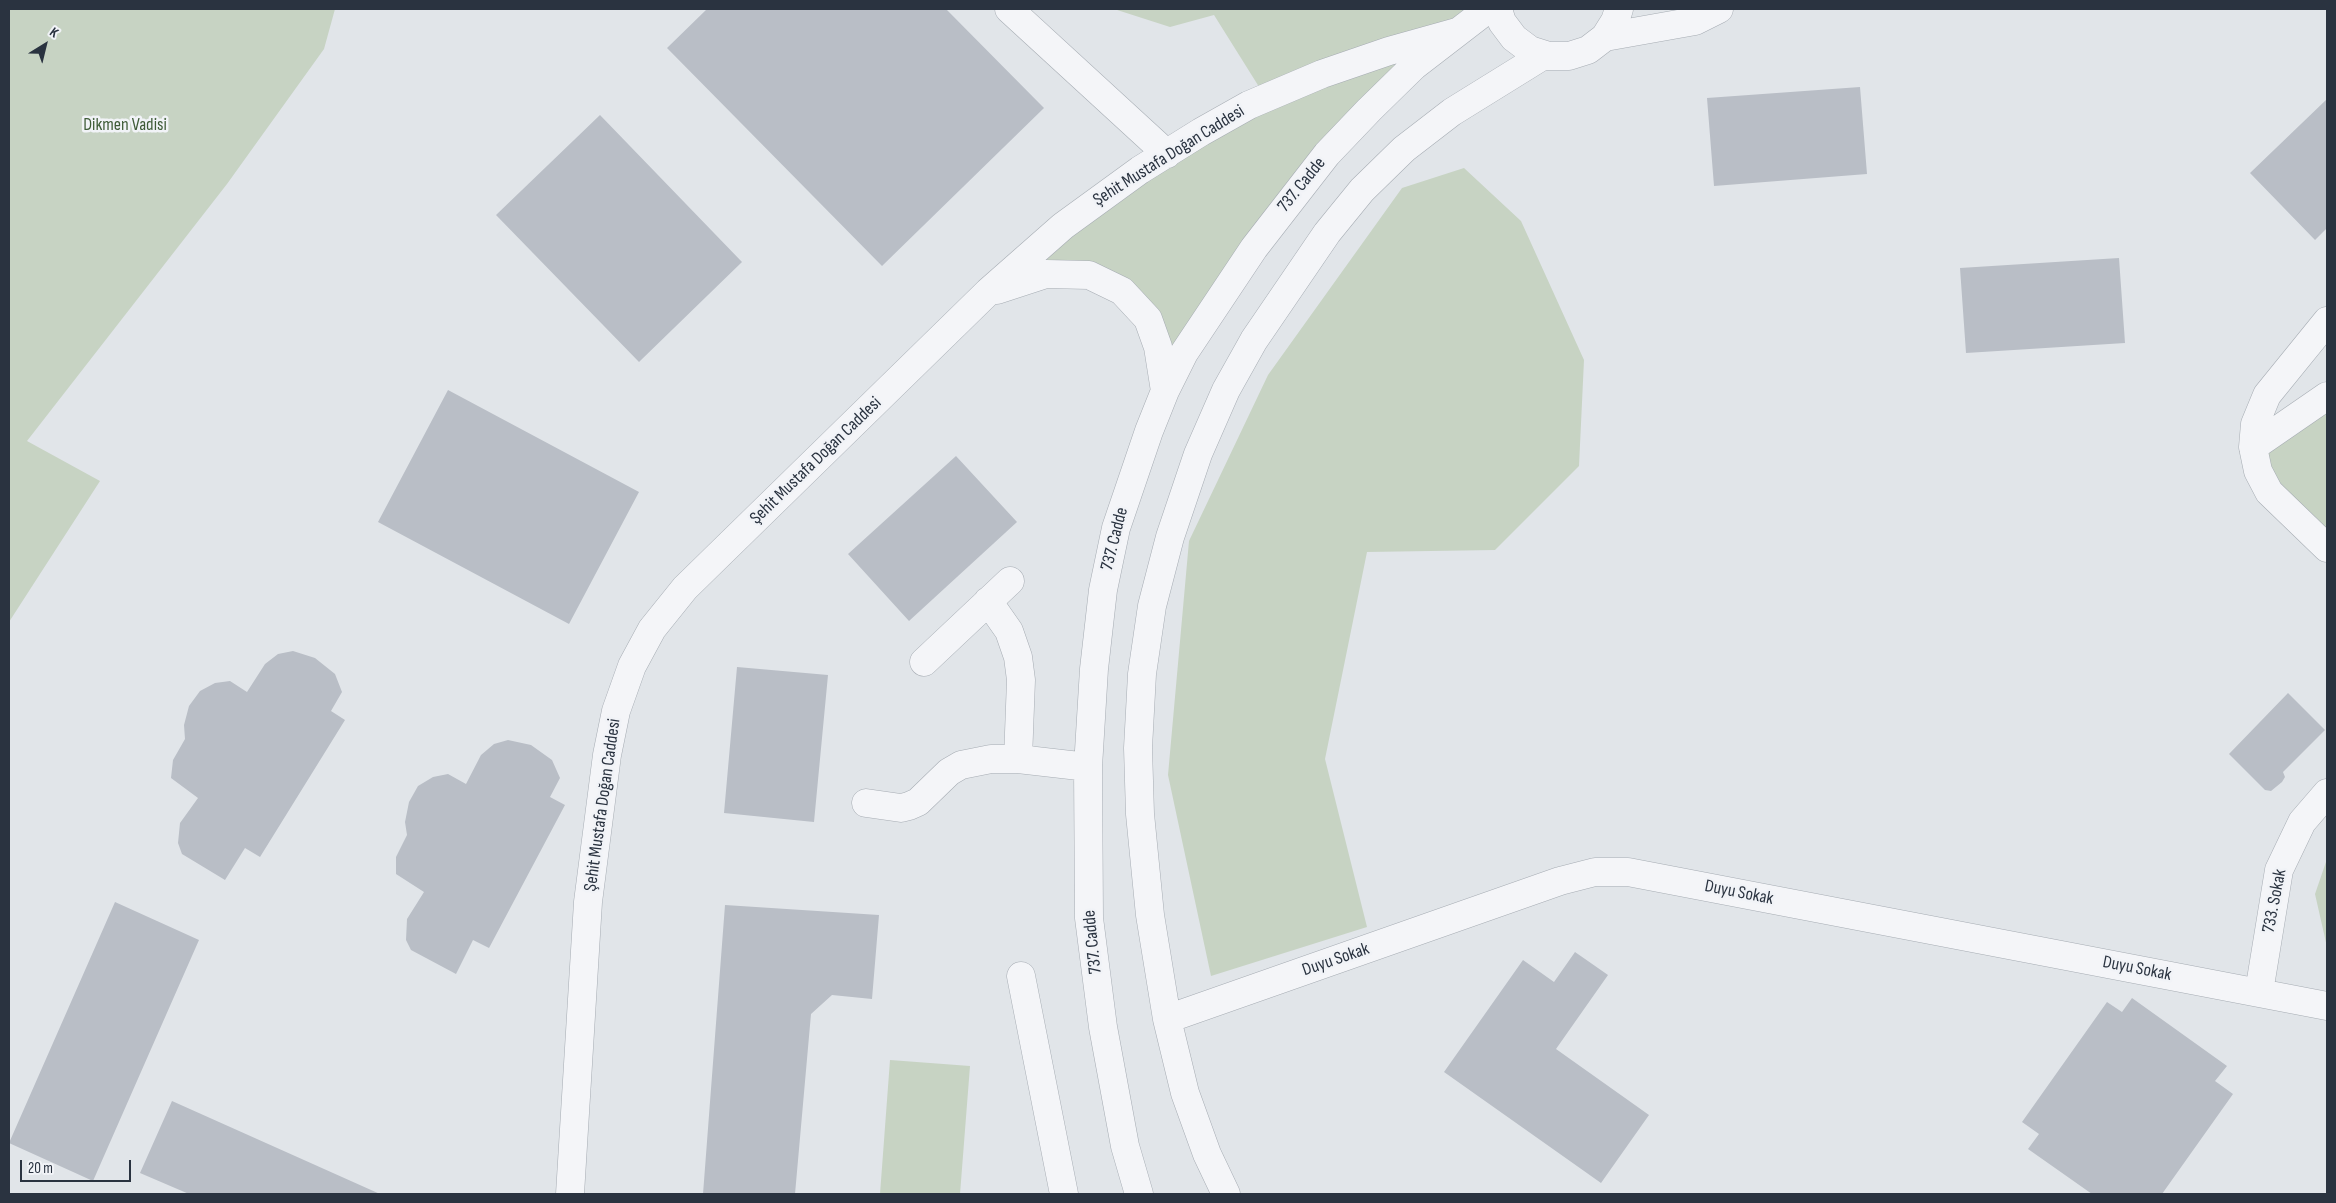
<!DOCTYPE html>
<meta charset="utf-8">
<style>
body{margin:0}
#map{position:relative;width:2336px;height:1203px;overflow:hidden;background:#e1e5e9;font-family:"Sofia Sans Condensed",sans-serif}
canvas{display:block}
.frame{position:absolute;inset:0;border:10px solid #2a3340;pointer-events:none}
.north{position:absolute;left:20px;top:20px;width:50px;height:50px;-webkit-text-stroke:4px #f1f3f7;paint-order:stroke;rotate:36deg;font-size:14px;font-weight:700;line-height:20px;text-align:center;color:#2a3340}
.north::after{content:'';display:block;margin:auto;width:18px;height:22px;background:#2a3340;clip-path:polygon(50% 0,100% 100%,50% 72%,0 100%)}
.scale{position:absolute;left:20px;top:1160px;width:111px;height:22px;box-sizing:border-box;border:2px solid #2a3340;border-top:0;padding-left:6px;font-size:15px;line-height:18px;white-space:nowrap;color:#2a3340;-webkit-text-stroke:4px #f1f3f7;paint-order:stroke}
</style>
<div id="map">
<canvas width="2336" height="1203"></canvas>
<div class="frame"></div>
<div class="north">K</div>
<div class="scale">20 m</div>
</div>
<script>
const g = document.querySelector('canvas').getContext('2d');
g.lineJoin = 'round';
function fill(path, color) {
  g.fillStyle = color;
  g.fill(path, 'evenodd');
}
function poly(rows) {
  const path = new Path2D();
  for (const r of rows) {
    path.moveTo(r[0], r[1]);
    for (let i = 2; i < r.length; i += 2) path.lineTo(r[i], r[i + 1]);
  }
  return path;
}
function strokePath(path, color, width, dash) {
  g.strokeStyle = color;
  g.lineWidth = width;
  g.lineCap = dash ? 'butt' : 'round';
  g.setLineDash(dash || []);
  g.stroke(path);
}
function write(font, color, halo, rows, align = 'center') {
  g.font = font + ' "Sofia Sans Condensed",sans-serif';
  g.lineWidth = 5;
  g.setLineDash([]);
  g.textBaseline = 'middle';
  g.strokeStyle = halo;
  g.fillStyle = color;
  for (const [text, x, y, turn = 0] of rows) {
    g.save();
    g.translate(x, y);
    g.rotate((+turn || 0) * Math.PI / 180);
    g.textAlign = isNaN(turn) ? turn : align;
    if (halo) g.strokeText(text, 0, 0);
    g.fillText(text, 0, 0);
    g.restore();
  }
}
const green = poly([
 [9,9,335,9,324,49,227,184,27,441,100,481,9,622],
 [1114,9,1488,9,1414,66,1184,353,1158,347,1089,275,988,292,1266,98,1214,15,1170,27],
 [1464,168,1521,221,1584,360,1579,466,1495,550,1367,552,1325,759,1367,927,1211,976,1168,775,1189,541,1268,375,1402,188],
 [2327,396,2327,548,2253,447],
 [2327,859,2327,947,2315,894],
 [890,1060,970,1066,960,1194,880,1194]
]);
const building = poly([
 [707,9,946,9,1044,108,882,266,667,48],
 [1860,87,1867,174,1714,186,1707,98],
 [2327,99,2327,228,2315,240,2250,173],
 [600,115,742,262,639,362,496,215],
 [2119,258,2125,343,1966,353,1960,268],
 [448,390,639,492,569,624,378,522],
 [956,456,1017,522,909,621,848,554],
 [293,651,315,658,335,674,342,692,331,711,345,720,260,857,245,848,225,880,182,854,178,843,180,823,198,798,171,778,173,760,185,739,184,725,189,706,200,691,215,683,230,681,247,692,265,664,278,654],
 [737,667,828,675,814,822,724,813],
 [2288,693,2325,730,2283,772,2285,777,2282,782,2271,791,2265,790,2229,754],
 [508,740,531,745,552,760,560,778,550,797,565,805,489,948,473,940,456,974,411,950,406,940,407,919,424,892,396,874,396,857,407,835,405,822,409,802,418,786,433,777,448,774,466,784,481,755,494,744],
 [115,902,199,940,93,1181,9,1143],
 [725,905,879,915,872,999,832,995,811,1014,795,1194,703,1194],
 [1575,952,1608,975,1556,1049,1649,1115,1601,1183,1444,1072,1523,960,1554,982],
 [2132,998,2227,1066,2215,1081,2233,1094,2162,1194,2092,1194,2028,1149,2039,1134,2022,1122,2107,1002,2122,1012],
 [172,1101,380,1194,189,1194,140,1173]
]);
const minor = poly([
 [1009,9,1167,154],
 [1498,9,1502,22,1514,38,1530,50,1549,56,1569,56,1588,50,1605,37,1615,21,1619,9],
 [1605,37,1695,21,1719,9],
 [997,290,1046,274,1089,275,1122,291,1148,319,1158,347,1165,391],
 [2327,321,2267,395,2255,424,2253,447,2258,471,2269,492,2327,548],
 [2253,447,2327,396],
 [988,601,1009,631,1018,657,1021,680,1018,759],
 [924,662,1010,581],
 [866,803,901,808,909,806,918,802,949,772,961,765,991,759,1018,759,1088,767],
 [1021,976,1064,1194],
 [2259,992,2279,870,2302,822,2327,793],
 [1167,1019,1560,881,1595,872,1628,872,2327,1006],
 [570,1194,588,902,607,755,616,711,632,666,652,629,685,588,988,292,1063,226,1140,170,1201,132,1249,105,1322,74,1389,51,1457,32],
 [1139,1194,1125,1146,1103,1027,1089,918,1088,767,1094,669,1103,590,1116,528,1149,431,1165,391,1184,353,1254,248,1327,154,1369,110,1414,66,1488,9],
 [1226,1194,1207,1154,1185,1093,1167,1019,1150,915,1140,814,1138,748,1142,674,1152,606,1170,537,1198,454,1226,390,1254,340,1327,233,1362,190,1404,149,1452,112,1544,55]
]);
const parkNames = [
 ["Dikmen Vadisi",125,125]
];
const streetNames = [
 ["Şehit Mustafa Doğan Caddesi",1169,156,-32],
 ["737. Cadde",1302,185,-51],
 ["Şehit Mustafa Doğan Caddesi",816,461,-44],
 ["737. Cadde",1115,539,-76],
 ["Şehit Mustafa Doğan Caddesi",603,805,-82],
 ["Duyu Sokak",1739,893,11],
 ["733. Sokak",2275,901,-79],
 ["737. Cadde",1093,942,-96],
 ["Duyu Sokak",1336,960,-19],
 ["Duyu Sokak",2137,969,11]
];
fill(green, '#c7d3c3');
fill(building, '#b9bec6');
strokePath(minor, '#a6acb3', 29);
strokePath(minor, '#f4f5f8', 28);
write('18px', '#3f5c38', '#f1f3f7', parkNames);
write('18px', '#2a3340', '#f1f3f7', streetNames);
</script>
